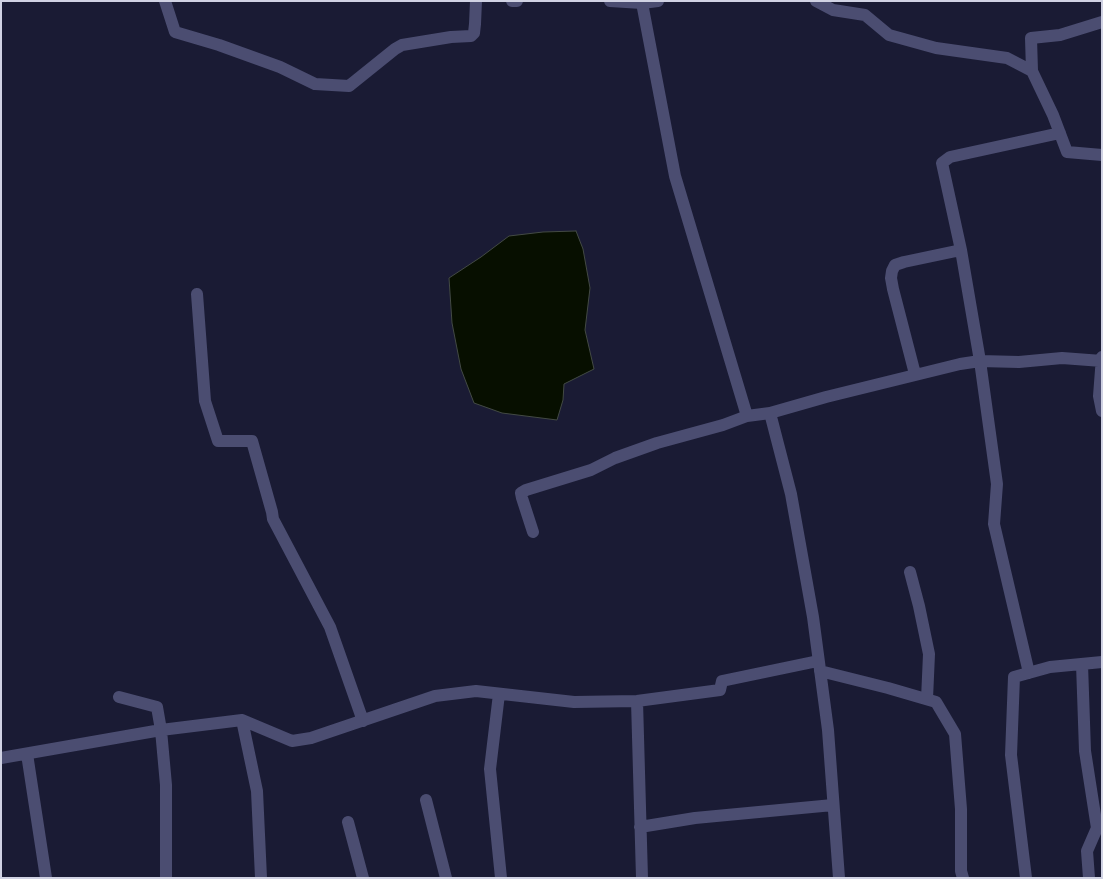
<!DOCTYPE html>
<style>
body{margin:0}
#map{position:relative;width:1103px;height:879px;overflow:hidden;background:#1a1b34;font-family:"Times New Roman",serif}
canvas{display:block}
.frame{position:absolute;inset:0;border:2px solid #d0d2e3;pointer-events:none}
</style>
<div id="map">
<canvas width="1103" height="879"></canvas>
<div class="frame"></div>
</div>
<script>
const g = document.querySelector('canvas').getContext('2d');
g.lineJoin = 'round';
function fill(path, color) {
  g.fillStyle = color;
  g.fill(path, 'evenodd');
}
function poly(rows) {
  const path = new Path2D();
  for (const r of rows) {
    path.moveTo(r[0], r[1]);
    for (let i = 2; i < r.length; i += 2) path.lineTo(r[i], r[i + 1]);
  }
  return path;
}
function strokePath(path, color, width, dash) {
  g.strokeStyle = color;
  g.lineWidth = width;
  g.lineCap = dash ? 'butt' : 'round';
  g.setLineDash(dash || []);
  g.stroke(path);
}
const water = poly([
 [576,231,583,249,590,288,585,330,594,369,564,384,563,400,557,420,502,413,474,403,461,369,452,323,449,278,481,257,509,236,543,232,576,231]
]);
const street = poly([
 [165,1,175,32,219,45,280,67,315,84,349,86,395,49,402,45,451,37,471,36,474,33,475,24,476,1],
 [512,1,517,1],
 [610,1,642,3,658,1],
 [816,1,833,10,865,15,889,35,936,48,1007,58,1032,71,1053,115,1067,152,1102,155],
 [642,3,675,176,747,416,770,413,791,494,813,617,828,730,839,878],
 [1032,71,1031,38,1060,35,1102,22],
 [197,294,205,401,218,441,252,441,272,512,273,519,330,627,363,721],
 [1102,357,1099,396,1102,411],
 [915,374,893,289,891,278,892,271,895,265,904,262,961,250],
 [770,413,826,397,960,364,980,361,1019,362,1062,358,1102,361],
 [533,532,522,498,521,493,526,490,591,470,615,458,657,443,723,425,747,416],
 [910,572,919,606,929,654,927,699],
 [1082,664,1085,751,1097,828,1087,851,1089,878],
 [820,671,888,688,936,702,955,734,961,809,961,871,963,878],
 [1029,673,994,524,997,484,980,361,961,250,942,163,950,157,1060,133],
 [499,694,490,769,501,878],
 [119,697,157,707,161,730,166,785,166,878],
 [637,701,642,878],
 [242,720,257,791,261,878],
 [27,754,46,878],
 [1,758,161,730,242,720,292,741,311,738,435,696,476,691,574,702,637,701,720,690,722,681,818,661],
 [426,800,446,878],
 [348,822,363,878],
 [640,827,695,818,833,805],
 [1026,878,1011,755,1014,677,1050,667,1102,662]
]);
fill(water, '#070f00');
strokePath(water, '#434a44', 1);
strokePath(street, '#4b4d71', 12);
</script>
